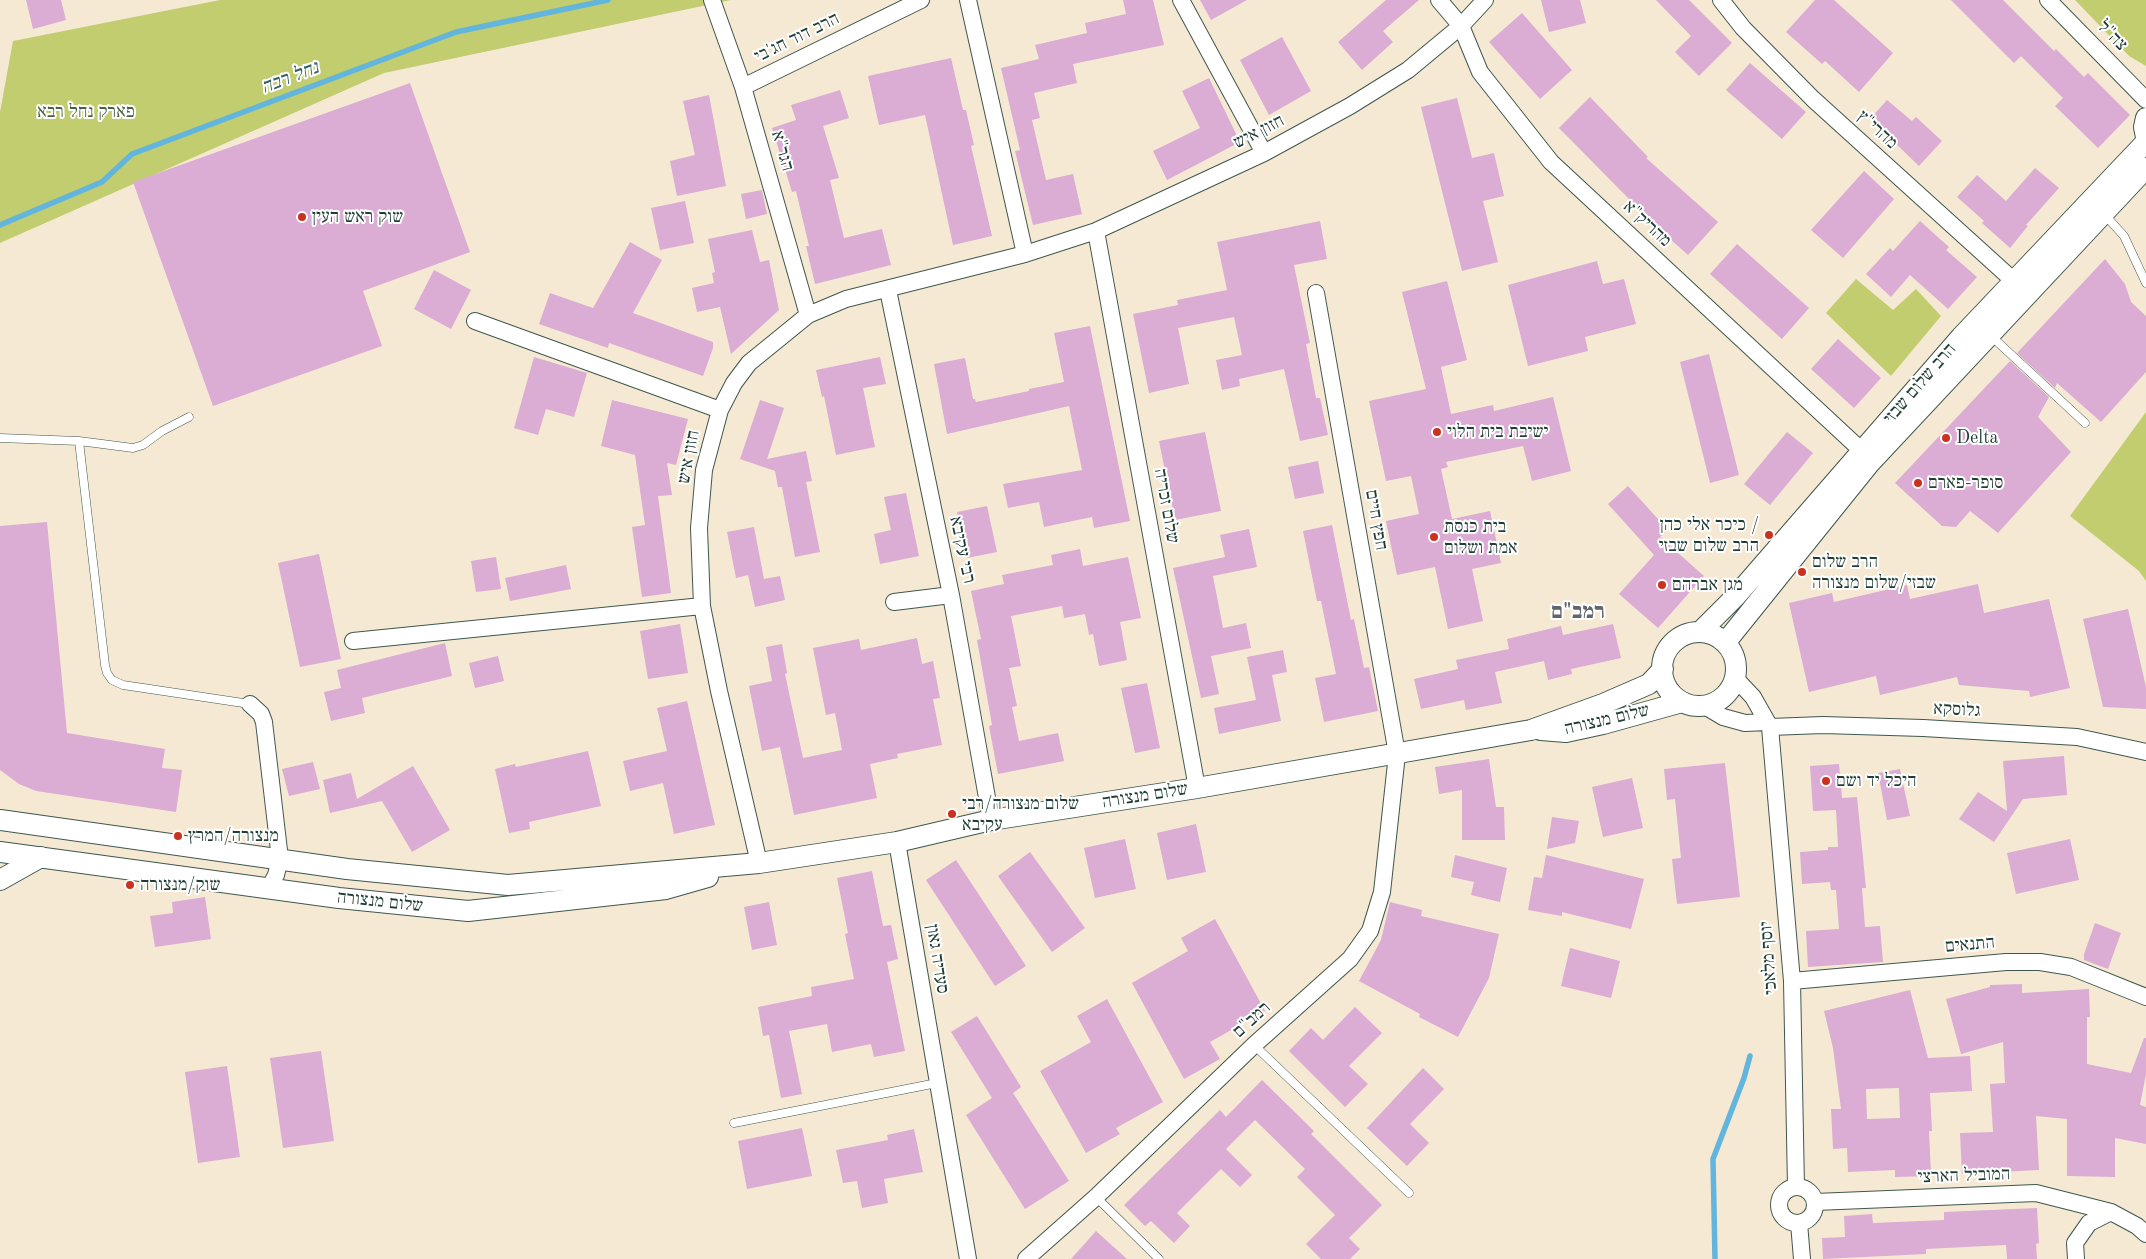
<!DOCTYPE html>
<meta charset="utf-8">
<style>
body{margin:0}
canvas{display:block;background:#f5e9d4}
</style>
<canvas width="2146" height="1259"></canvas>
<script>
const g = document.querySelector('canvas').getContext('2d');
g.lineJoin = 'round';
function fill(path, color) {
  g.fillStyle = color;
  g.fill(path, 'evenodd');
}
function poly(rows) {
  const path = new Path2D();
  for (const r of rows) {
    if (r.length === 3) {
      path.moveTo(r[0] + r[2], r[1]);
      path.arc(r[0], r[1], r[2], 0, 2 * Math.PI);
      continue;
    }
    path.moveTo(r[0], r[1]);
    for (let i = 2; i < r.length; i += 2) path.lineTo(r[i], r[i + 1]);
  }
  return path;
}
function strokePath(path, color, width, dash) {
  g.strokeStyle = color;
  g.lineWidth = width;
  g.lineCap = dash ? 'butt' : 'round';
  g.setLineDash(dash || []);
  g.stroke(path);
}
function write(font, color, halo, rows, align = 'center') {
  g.font = font + ' "Old Standard TT","Frank Ruhl Libre",serif';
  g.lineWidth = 4;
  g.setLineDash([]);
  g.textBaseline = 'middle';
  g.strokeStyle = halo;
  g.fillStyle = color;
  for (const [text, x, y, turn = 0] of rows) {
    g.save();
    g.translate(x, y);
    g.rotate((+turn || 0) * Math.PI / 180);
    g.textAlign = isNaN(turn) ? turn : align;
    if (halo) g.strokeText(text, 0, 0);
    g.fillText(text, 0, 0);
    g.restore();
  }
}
const green = poly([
 [220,0,731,0,384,73,0,243,0,112,13,41],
 [2075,0,2146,0,2146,66,2129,56],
 [1856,279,1893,310,1916,289,1941,316,1891,376,1826,313],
 [2146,412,2146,581,2139,571,2070,516]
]);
const stream = poly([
 [0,225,102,182,132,154,456,32,608,0],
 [1715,1259,1713,1159,1744,1078,1750,1056]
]);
const building = poly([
 [26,0,61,0,66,20,33,29],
 [1123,0,1153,0,1164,45,1073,64,1077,83,1034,93,1040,118,1032,120,1046,180,1073,174,1082,214,1033,225,1015,151,1020,150,1001,68,1039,59,1035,45,1087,33,1085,23,1126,14],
 [1200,0,1247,0,1211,20],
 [1386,0,1419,0,1383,31,1393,42,1362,70,1338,42],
 [1541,0,1580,0,1586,23,1549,32],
 [1656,0,1689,0,1732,43,1699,76,1675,52,1691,36],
 [1815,0,1834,0,1893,53,1859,92,1825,61,1822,64,1786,32],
 [1951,0,2003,0,2054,51,2056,49,2084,77,2088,73,2130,115,2098,148,2055,106,2063,98,2021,56,2014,63],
 [1522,13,1572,70,1540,99,1489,42],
 [1282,37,1311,91,1269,115,1240,60],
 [951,58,963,110,966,110,974,145,971,146,992,236,953,245,925,115,879,125,868,76],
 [1750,63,1806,112,1782,139,1726,90],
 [1209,78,1240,142,1167,180,1153,151,1200,128,1182,91],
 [410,83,470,252,363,291,382,346,213,406,133,182],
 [840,90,849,118,823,126,839,178,830,180,844,238,882,229,891,265,815,284,806,246,809,246,796,191,792,192,772,128,796,120,791,105],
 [709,95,726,186,677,196,670,161,695,155,683,101],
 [1590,97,1648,157,1646,158,1718,222,1688,255,1632,205,1633,203,1559,128],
 [1457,98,1472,158,1494,153,1504,196,1483,201,1498,262,1462,271,1421,107],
 [1887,100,1912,121,1916,117,1942,141,1919,166,1870,119],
 [2035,168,2059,188,2026,225,2028,226,2010,248,1982,223,1984,221,1957,197,1977,175,2006,201],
 [1864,171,1894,199,1843,258,1811,230],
 [762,190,767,214,746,219,741,194],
 [685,201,694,243,660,250,651,208],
 [1320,221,1327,259,1294,265,1310,343,1306,344,1316,398,1320,398,1328,435,1300,441,1284,369,1239,379,1240,386,1222,390,1216,360,1242,355,1234,317,1178,328,1189,384,1149,393,1133,314,1178,305,1177,300,1227,290,1217,242],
 [1920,221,1949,247,1946,250,1977,277,1948,309,1910,275,1891,297,1866,274,1890,248,1893,251],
 [752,230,760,262,769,260,779,310,731,354,720,307,697,312,692,288,714,283,712,273,715,272,708,239],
 [630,242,662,260,633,313,713,342,713,348,703,376,609,343,608,348,539,324,550,293,593,308],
 [1737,244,1809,308,1782,339,1710,274],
 [2105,259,2125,284,2131,302,2146,316,2146,372,2101,422,2057,383,2055,388,2017,353],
 [1597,261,1603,284,1624,279,1636,324,1585,337,1588,351,1528,366,1508,285],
 [434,270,471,290,451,329,414,309],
 [1447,281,1467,360,1441,367,1451,414,1493,405,1494,411,1553,397,1571,471,1532,481,1523,446,1446,462,1448,467,1441,469,1452,519,1490,511,1501,563,1472,569,1483,621,1448,629,1435,567,1397,575,1386,521,1419,514,1411,476,1386,481,1369,401,1426,389,1402,292],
 [1090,326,1130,521,1094,528,1092,517,1044,527,1039,502,1008,508,1003,484,1082,470,1069,406,947,434,934,364,965,358,973,399,975,399,976,402,1029,391,1029,389,1064,382,1054,333],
 [1838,339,1881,378,1854,408,1811,369],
 [1709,354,1739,475,1710,483,1680,362],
 [534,357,587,373,574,417,546,409,538,435,514,428],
 [880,357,886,384,863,388,875,447,836,455,824,396,822,397,816,370],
 [2010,361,2049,397,2038,417,2071,452,1998,533,1970,511,1956,527,1942,526,1895,483],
 [612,400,688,419,676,465,667,463,672,495,658,496,671,593,642,597,632,527,645,525,635,455,601,446],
 [760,400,784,408,767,459,806,451,812,481,806,482,820,552,795,557,782,487,778,487,775,471,740,459],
 [1205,432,1221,511,1175,520,1159,441],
 [1787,432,1813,453,1770,505,1744,484],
 [1318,461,1324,493,1295,499,1288,467],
 [1628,486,1668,530,1660,537,1704,576,1658,628,1619,594,1654,555,1608,504],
 [906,493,919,556,880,564,874,534,891,530,884,497],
 [987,506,997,552,967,558,957,512],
 [47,522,67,733,165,749,162,768,182,770,176,812,36,791,19,784,0,770,0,526],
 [1332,525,1351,620,1354,619,1364,668,1369,667,1378,711,1324,722,1315,678,1336,674,1321,601,1317,601,1303,531],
 [754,527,764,579,780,576,785,600,755,607,748,575,736,578,727,532],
 [1249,529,1257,567,1213,576,1223,628,1246,623,1251,648,1211,656,1219,694,1201,698,1173,568,1225,557,1220,535],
 [1080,549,1083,566,1128,557,1141,618,1120,622,1127,660,1099,666,1093,634,1089,635,1085,614,1064,618,1062,606,1011,616,1021,666,1009,668,1017,706,1012,707,1019,741,1058,733,1064,761,998,774,989,726,992,725,977,640,981,639,971,591,1004,584,1002,575,1053,565,1051,555],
 [319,554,341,659,300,667,278,563],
 [496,557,501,589,476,592,471,561],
 [566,565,571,589,510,601,505,578],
 [1978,584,1984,613,2049,599,2070,688,2030,697,2029,691,1959,685,1957,677,1880,695,1876,676,1809,692,1789,603,1832,593,1834,602,1907,585,1910,599],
 [2128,609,2146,687,2146,709,2103,707,2083,619],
 [680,624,688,673,648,679,640,631],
 [1613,624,1621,658,1571,669,1572,674,1548,680,1544,661,1495,672,1502,703,1466,710,1464,700,1421,709,1414,679,1458,669,1456,660,1509,649,1507,639,1561,626,1563,635],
 [917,638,922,664,933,661,940,698,933,699,942,745,897,754,898,758,870,764,877,798,794,815,780,747,762,751,749,686,772,681,766,647,782,644,787,673,785,674,803,758,842,750,835,713,826,715,813,648,859,639,861,650],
 [445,643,452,676,362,698,365,713,331,721,324,692,341,688,337,670],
 [1283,650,1287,672,1272,675,1281,721,1219,734,1214,708,1256,700,1247,657],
 [498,656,504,681,475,688,469,663],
 [1147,683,1160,748,1135,753,1121,688],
 [687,701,715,825,674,834,663,783,630,791,623,761,667,751,657,708],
 [588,751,601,806,529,822,530,829,509,833,495,769,515,764,516,767],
 [2064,756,2067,795,2023,799,1994,842,1959,819,1978,792,2007,811,2003,761],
 [1489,759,1496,807,1504,807,1505,840,1462,840,1462,790,1439,794,1435,767],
 [313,762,320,789,289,796,282,769],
 [1725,763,1740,897,1677,904,1672,859,1681,858,1675,799,1667,800,1664,769],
 [1839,764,1842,798,1857,797,1866,888,1862,888,1865,927,1880,926,1883,962,1808,967,1806,931,1839,929,1836,890,1831,890,1830,882,1802,884,1800,852,1828,850,1828,847,1838,847,1836,810,1813,811,1810,766],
 [413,766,450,830,412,852,382,801,330,813,323,780,351,773,357,799],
 [1900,769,1910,816,1887,820,1878,773],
 [1632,778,1643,828,1603,837,1592,787],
 [1552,817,1579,821,1575,843,1547,849],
 [1196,824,1206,872,1167,880,1157,833],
 [1125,839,1136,889,1095,898,1084,848],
 [2070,839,2079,880,2016,894,2007,853],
 [1030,852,1085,928,1052,952,998,876],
 [1455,855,1507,868,1500,902,1471,895,1474,882,1451,877],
 [1546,855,1644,879,1631,929,1562,912,1562,916,1528,910,1534,877,1542,878],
 [956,860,1026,966,995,986,926,880],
 [872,871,883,926,891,925,898,959,887,962,905,1051,874,1057,871,1044,832,1052,827,1024,789,1031,802,1094,781,1098,769,1035,763,1036,758,1007,812,996,811,987,854,979,845,934,848,933,837,878],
 [205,897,211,939,155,947,150,916,173,913,172,902],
 [769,902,777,945,752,950,744,907],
 [1390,902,1422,910,1421,916,1499,934,1489,978,1458,1037,1419,1017,1420,1014,1359,981,1381,940],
 [1215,919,1265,1011,1210,1042,1220,1059,1184,1079,1132,983,1188,951,1181,938],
 [2095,923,2121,933,2108,969,2084,960,2084,954],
 [1570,948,1620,961,1611,998,1561,986],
 [2022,984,2022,993,2089,989,2090,1017,2087,1017,2087,1064,2131,1073,2144,1038,2146,1038,2146,1074,2140,1105,2146,1107,2146,1144,2115,1138,2115,1177,2067,1176,2067,1119,2036,1116,2039,1170,1962,1174,1960,1133,1993,1132,1990,1084,2005,1083,2003,1042,1961,1054,1946,999,1990,987,1990,985],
 [1910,990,1928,1058,1970,1056,1972,1091,1930,1093,1932,1131,1929,1131,1931,1176,1895,1177,1895,1170,1848,1172,1847,1148,1833,1149,1831,1109,1841,1109,1833,1048,1824,1011],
 [1899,1088,1900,1118,1867,1119,1866,1089],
 [1107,999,1163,1102,1116,1128,1120,1134,1086,1153,1040,1071,1091,1042,1077,1016],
 [1355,1007,1382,1033,1349,1066,1368,1084,1345,1107,1289,1051,1311,1028,1323,1040],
 [977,1016,1021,1087,1013,1093,1069,1181,1025,1209,966,1115,992,1098,951,1032],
 [321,1051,334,1141,283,1148,270,1058],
 [227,1066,240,1157,198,1163,185,1072],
 [1423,1068,1444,1089,1410,1124,1429,1143,1407,1166,1367,1128],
 [1262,1080,1314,1131,1311,1134,1382,1205,1349,1238,1360,1249,1350,1259,1321,1259,1306,1244,1335,1215,1297,1177,1305,1169,1255,1120,1226,1149,1252,1175,1240,1187,1221,1169,1177,1213,1190,1226,1174,1243,1151,1221,1145,1226,1124,1205,1220,1110,1226,1117],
 [802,1128,812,1176,747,1189,738,1141],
 [914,1129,923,1172,884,1179,888,1203,862,1208,857,1181,843,1183,836,1150,888,1140,887,1135],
 [2037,1208,2039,1243,2036,1244,2037,1259,2007,1259,2006,1245,1926,1249,1926,1254,1823,1259,1822,1238,1845,1237,1844,1216,1872,1214,1873,1223,1944,1220,1944,1212],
 [1096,1231,1127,1259,1071,1259]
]);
const service = poly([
 [2105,215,2124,236,2146,283],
 [1990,335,2085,423],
 [0,438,79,441,133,448,143,445,162,431,189,417],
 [79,441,105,665,107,673,112,680,123,685,250,704],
 [1254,1045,1409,1193],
 [734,1123,937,1083],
 [1096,1197,1159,1259]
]);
const minor = poly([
 [712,0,743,87,808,315],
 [968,0,1025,254],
 [1181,0,1264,153],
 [1439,0,1461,26,1480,72,1551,162,1862,451],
 [1721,0,1743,28,1813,99,2015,282],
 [2048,0,2146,100],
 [743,87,921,0],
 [1096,231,1197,788],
 [888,290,951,595,991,820],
 [475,321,720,410],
 [894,602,951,595],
 [353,641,702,606],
 [1735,678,1753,697,1770,727,1823,725,1923,728,2077,737,2146,752],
 [250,704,261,714,264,722,280,859,276,875,269,888],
 [1703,705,1723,717,1745,723,1767,722],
 [1770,727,1792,981,1796,1187],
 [897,842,968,1259],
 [759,863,719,691,702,606,699,528,704,470,720,410,734,383,749,363,808,315,846,299,1025,254,1096,231,1264,153,1350,106,1408,70,1461,26,1485,0],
 [1792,981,2006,962,2040,962,2071,967,2146,997],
 [1797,1205,18],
 [1815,1202,2036,1193,2111,1212,2137,1226,2146,1234],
 [1799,1223,1802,1259],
 [1026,1259,1096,1197,1254,1045,1350,959,1370,931,1382,892,1397,754,1316,293],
 [2076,1259,2075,1243,2089,1223,2111,1212]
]);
const tertiary = poly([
 [2146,118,2144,127,2146,137],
 [1700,632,1736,596,1961,337,2146,142],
 [1699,669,37],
 [1725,643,1869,464,2146,168],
 [1541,730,1566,732,1603,724,1682,702],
 [0,820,347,869,508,885,759,863,897,842,991,820,1197,788,1531,730,1603,704,1649,684,1663,669],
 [0,852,339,898,468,911,666,889,708,877],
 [0,880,41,857]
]);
const markers = [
 [302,217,5,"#c8321e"],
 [1437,432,5,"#c8321e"],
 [1946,438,5,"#c8321e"],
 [1918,483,5,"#c8321e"],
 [1769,535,5,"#c8321e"],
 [1434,537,5,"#c8321e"],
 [1802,572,5,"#c8321e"],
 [1662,585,5,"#c8321e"],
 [1826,781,5,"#c8321e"],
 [952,814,5,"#c8321e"],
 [178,836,5,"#c8321e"],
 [130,885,5,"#c8321e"]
];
const streetNames = [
 ["צה\"ל",2112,36,46],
 ["הרב דוד חג'בי",797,38,-26],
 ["מהרי\"ץ",1877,130,42],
 ["חזון איש",1259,132,-27],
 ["הגר\"א",782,151,74],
 ["מהריק\"א",1647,224,43],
 ["הרב שלום שבזי",1920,384,-49],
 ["חזון איש",689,457,-79],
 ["שלום זכריה",1166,506,80],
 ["חפץ חיים",1376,520,80],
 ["רבי עקיבא",962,550,78],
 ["גלוסקא",1957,710,3],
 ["שלום מנצורה",1607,720,-13],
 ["שלום מנצורה",1145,796,-9],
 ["שלום מנצורה",380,902,6],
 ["התנאים",1970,945,-5],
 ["יוסף מלאכי",1769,958,-94],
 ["סעדיה גאון",937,959,81],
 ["רמב\"ם",1252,1020,-42],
 ["המוביל הארצי",1964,1176,-2]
];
const parkNames = [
 ["פארק נחל רבא",86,112]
];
const poiNames = [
 ["שוק ראש העין",312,217],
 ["ישיבת בית הלוי",1447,432],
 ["Delta",1956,438],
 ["סופר-פארם",1928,483],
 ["כיכר אלי כהן /",1759,525,"right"],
 ["הרב שלום שבזי",1759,546,"right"],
 ["בית כנסת",1444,527],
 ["אמת ושלום",1444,548],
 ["הרב שלום",1812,562],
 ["שבזי/שלום מנצורה",1812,583],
 ["מגן אברהם",1672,585],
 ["היכל יד ושם",1836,781],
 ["שלום מנצורה/רבי",962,804],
 ["עקיבא",962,825],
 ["מנצורה/המרץ",188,836],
 ["שוק/מנצורה",140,885]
];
const waterNames = [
 ["נחל רבה",290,78,-21]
];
const districtNames = [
 ["רמב\"ם",1578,612]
];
fill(green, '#c1cd6f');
strokePath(stream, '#62b5dd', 5.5);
fill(building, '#dbacd4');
strokePath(service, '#3f574c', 9);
strokePath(minor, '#3f574c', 18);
strokePath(tertiary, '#3f574c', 22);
strokePath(service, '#fff', 8);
strokePath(minor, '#fff', 16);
strokePath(tertiary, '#fff', 20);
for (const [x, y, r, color] of markers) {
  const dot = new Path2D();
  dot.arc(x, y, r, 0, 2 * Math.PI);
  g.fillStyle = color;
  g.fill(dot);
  strokePath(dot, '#fff', 2);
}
write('18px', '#1f3d34', '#fff', streetNames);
write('18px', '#486143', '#fff', parkNames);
write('18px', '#1f3d34', '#fff', poiNames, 'left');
write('italic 19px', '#336167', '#fff', waterNames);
write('bold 22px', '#61646c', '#fff', districtNames);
</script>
